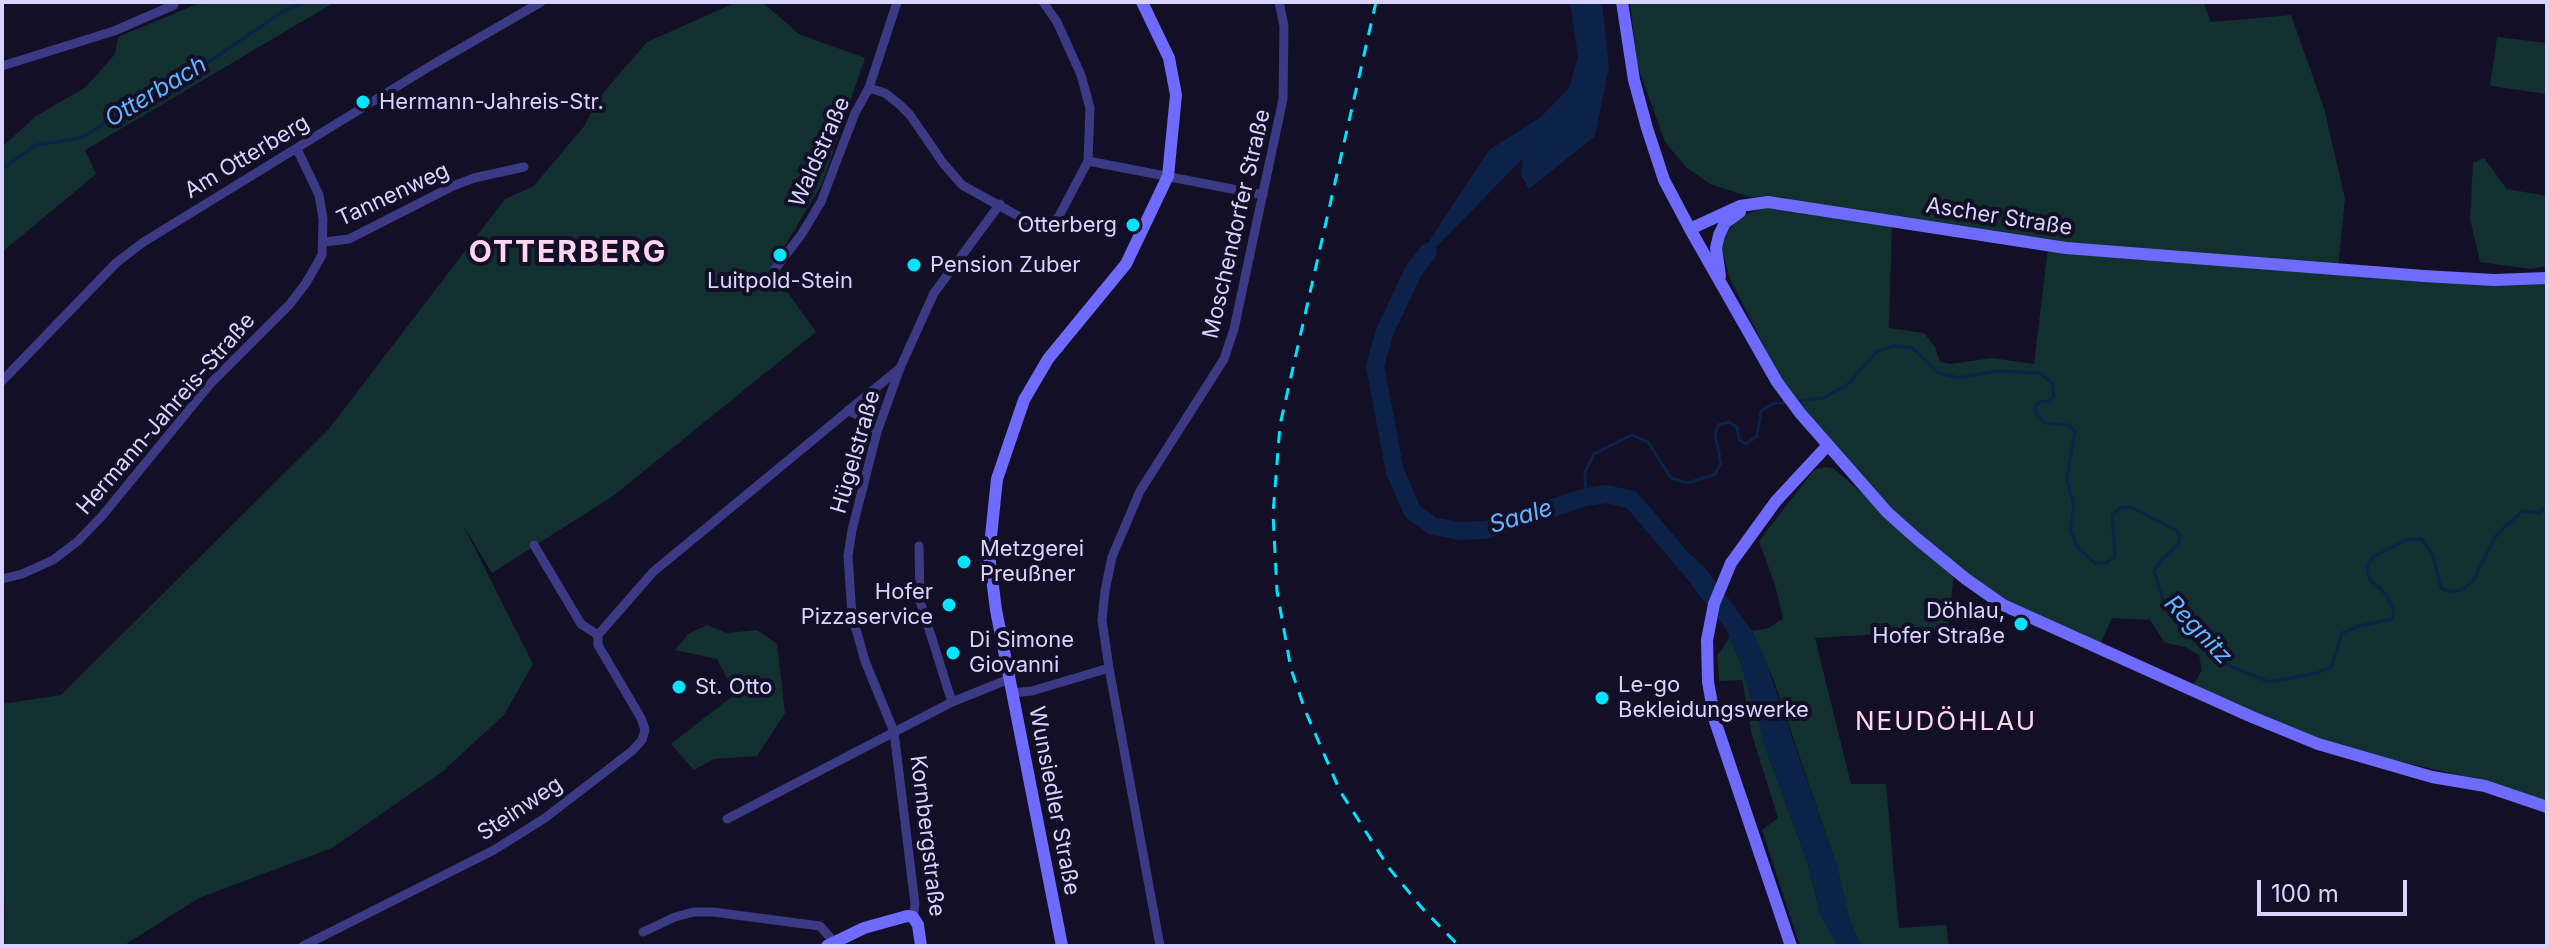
<!DOCTYPE html>
<meta charset="utf-8">
<style>
body{margin:0}
#map{position:relative;width:2549px;height:948px;overflow:hidden;background:#130f26;font-family:Inter,sans-serif}
canvas{display:block}
.frame{position:absolute;inset:0;border:4px solid #d9d4ff;pointer-events:none}
.scale{position:absolute;left:2257px;top:880px;width:150px;height:36px;box-sizing:border-box;border:4px solid #d9d4ff;border-top:0;padding-left:10px;font-size:24px;line-height:28px;white-space:nowrap;color:#d9d4ff;-webkit-text-stroke:6px #130f26;paint-order:stroke}
</style>
<div id="map">
<canvas width="2549" height="948"></canvas>
<div class="frame"></div>
<div class="scale">100 m</div>
</div>
<script>
const g = document.querySelector('canvas').getContext('2d');
g.lineJoin = 'round';
function fill(path, color) {
  g.fillStyle = color;
  g.fill(path, 'evenodd');
}
function poly(rows) {
  const path = new Path2D();
  for (const r of rows) {
    path.moveTo(r[0], r[1]);
    for (let i = 2; i < r.length; i += 2) path.lineTo(r[i], r[i + 1]);
  }
  return path;
}
function strokePath(path, color, width, dash) {
  g.strokeStyle = color;
  g.lineWidth = width;
  g.lineCap = dash ? 'butt' : 'round';
  g.setLineDash(dash || []);
  g.stroke(path);
}
function write(font, color, halo, rows, align = 'center') {
  g.font = font + ' Inter,sans-serif';
  g.lineWidth = 8;
  g.setLineDash([]);
  g.textBaseline = 'middle';
  g.strokeStyle = halo;
  g.fillStyle = color;
  for (const [text, x, y, turn = 0] of rows) {
    g.save();
    g.translate(x, y);
    g.rotate((+turn || 0) * Math.PI / 180);
    g.textAlign = isNaN(turn) ? turn : align;
    if (halo) g.strokeText(text, 0, 0);
    g.fillText(text, 0, 0);
    g.restore();
  }
}
const green = poly([
 [202,2,335,2,85,150,96,174,2,252,2,147,36,116,86,87,115,54,118,37],
 [737,2,762,2,799,34,865,58,822,184,771,269,816,332,613,496,492,573,463,525,533,664,504,715,442,772,332,848,199,898,123,946,5,946,2,704,61,695,328,430,505,199,534,186,585,125,597,100,647,42],
 [1630,2,2203,2,2211,22,2291,15,2324,108,2345,199,2338,268,2499,281,2547,273,2547,807,2479,780,2319,742,2194,684,2202,670,2199,655,2185,647,2165,643,2150,620,2112,618,2099,647,1954,574,1948,630,1815,638,1851,784,1886,784,1899,928,1946,925,1949,946,1861,946,1849,918,1837,867,1774,681,1752,631,1769,628,1783,618,1775,585,1759,541,1814,470,1825,467,1833,468,1902,528,1784,385,1730,279,1720,243,1737,219,1787,197,1750,197,1710,184,1686,167,1665,142,1637,64],
 [1892,222,2048,247,2034,364,1992,358,1951,364,1940,362,1935,347,1924,333,1889,328],
 [2497,37,2547,43,2547,94,2490,86],
 [2484,158,2507,189,2547,196,2547,266,2531,269,2480,262,2470,219,2473,163],
 [707,625,727,633,757,630,777,644,785,713,757,756,714,759,694,770,671,744,735,694,717,659,675,650,688,634],
 [1730,637,1746,676,1766,749,1808,864,1821,916,1838,946,1800,946,1762,830,1778,818,1752,735,1742,680,1719,681,1717,656]
]);
const water = poly([
 [1570,2,1602,2,1609,67,1595,136,1529,189,1521,175,1523,158,1414,270,1433,235,1489,150,1541,117,1569,88,1578,57],
 [1680,545,1705,568,1729,599,1752,631,1764,656,1837,867,1849,918,1861,946,1838,946,1821,916,1808,864,1766,749,1738,656,1724,626,1692,586]
]);
const stream = poly([
 [2,169,36,145,81,138,130,107,176,84,285,10,306,2],
 [1798,401,1823,398,1847,385,1877,351,1894,346,1912,348,1939,373,1958,378,1997,371,2040,373,2052,383,2054,396,2049,401,2039,402,2035,407,2036,414,2045,423,2068,425,2075,431,2067,479,2074,506,2070,530,2078,548,2095,563,2106,563,2115,556,2112,515,2120,508,2131,507,2177,531,2180,538,2178,545,2160,561,2154,571,2163,600,2204,632,2213,652,2232,667,2269,682,2318,673,2332,666,2342,633,2359,626,2392,619,2394,611,2386,594,2370,580,2367,567,2372,558,2405,540,2422,539,2433,555,2441,588,2451,592,2461,590,2473,581,2497,534,2523,511,2540,513,2547,505],
 [1586,497,1585,472,1594,454,1632,435,1648,442,1671,478,1688,483,1715,474,1721,463,1715,435,1718,425,1729,422,1737,427,1739,440,1746,444,1757,436,1761,411,1772,404,1787,402]
]);
const river = poly([
 [1428,252,1414,270,1385,331,1375,366,1395,472,1413,512,1433,526,1460,531,1485,530,1586,497,1607,494,1632,500,1703,584]
]);
const street = poly([
 [2,66,114,31,174,5],
 [869,88,885,93,899,104,910,115,943,163,962,185,1029,222,1049,229,1059,216,1088,161,1090,108,1081,75,1057,22,1043,2],
 [1088,161,1263,195],
 [324,242,349,239,453,186,474,178,524,167],
 [775,269,801,235,821,202,855,113,869,88,897,2],
 [2,381,116,263,142,243,432,65,541,2],
 [848,410,867,420,877,432],
 [534,545,581,624,598,635],
 [919,546,920,601,952,702],
 [2,579,22,574,53,560,78,541,102,516,211,383,290,304,306,283,322,255,323,219,319,195,297,149],
 [1012,693,1032,691,1109,668],
 [727,819,952,702,1009,679],
 [913,917,915,904,894,732,865,661,852,615,848,556,852,530,877,432,900,368,934,293,1000,204],
 [643,932,675,917,694,912,713,912,820,926,834,942],
 [303,946,494,850,545,818,632,751,642,740,645,730,641,718,598,645,598,635,653,572,900,368],
 [1160,946,1109,668,1102,620,1105,591,1112,557,1140,491,1224,359,1234,329,1283,99,1284,26,1279,2]
]);
const secondary = poly([
 [1622,2,1634,80,1647,128,1664,180,1690,229,1777,382,1800,413,1887,512,1916,538,1966,579,2003,605,2252,717,2318,744,2432,777,2485,786,2547,807],
 [1690,229,1740,206,1768,202,2066,248,2424,276,2494,280,2547,278],
 [1720,276,1716,248,1719,235,1725,223,1740,212],
 [827,946,864,928,907,916,913,917,918,925,921,946],
 [1062,946,996,610,989,555,997,479,1024,400,1048,359,1126,264,1168,176,1176,95,1169,58,1142,2],
 [1791,946,1715,721,1708,682,1707,640,1714,604,1731,563,1776,501,1828,445]
]);
const rail = poly([
 [1376,2,1280,425,1273,514,1277,591,1291,669,1305,710,1340,791,1389,868,1422,908,1459,946]
]);
const markers = [
 [363,102,8,"#00e5ff"],
 [1133,225,8,"#00e5ff"],
 [780,255,8,"#00e5ff"],
 [914,265,8,"#00e5ff"],
 [964,562,8,"#00e5ff"],
 [949,605,8,"#00e5ff"],
 [2021,624,8,"#00e5ff"],
 [953,653,8,"#00e5ff"],
 [679,687,8,"#00e5ff"],
 [1602,698,8,"#00e5ff"]
];
const poiNames = [
 ["Hermann-Jahreis-Str.",379,102],
 ["Otterberg",1117,225,"right"],
 ["Pension Zuber",930,265],
 ["Luitpold-Stein",780,281,"center"],
 ["Metzgerei",980,549],
 ["Preußner",980,574],
 ["Hofer",933,592,"right"],
 ["Pizzaservice",933,617,"right"],
 ["Döhlau,",2005,611,"right"],
 ["Hofer Straße",2005,636,"right"],
 ["Di Simone",969,640],
 ["Giovanni",969,665],
 ["Le-go",1618,685],
 ["Bekleidungswerke",1618,710],
 ["St. Otto",695,687]
];
const streetNames = [
 ["Waldstraße",820,152,-66],
 ["Am Otterberg",247,157,-31],
 ["Tannenweg",393,195,-25],
 ["Ascher Straße",1999,217,9],
 ["Moschendorfer Straße",1237,224,-77],
 ["Hermann-Jahreis-Straße",166,414,-49],
 ["Hügelstraße",856,452,-74],
 ["Wunsiedler Straße",1054,801,79],
 ["Steinweg",520,809,-34],
 ["Kornbergstraße",927,836,83]
];
const waterNames = [
 ["Otterbach",156,92,-31],
 ["Saale",1521,517,-17],
 ["Regnitz",2198,630,46]
];
const quarterNames = [
 ["NEUDÖHLAU",1946,722]
];
const districtNames = [
 ["OTTERBERG",568,253]
];
fill(green, '#12302f');
fill(water, '#0c2248');
strokePath(stream, '#0c2248', 3);
strokePath(river, '#0c2248', 18);
strokePath(street, '#3d3a85', 9);
strokePath(secondary, '#6f6bff', 12);
strokePath(rail, '#00e5ff', 3, [12, 10]);
for (const [x, y, r, color] of markers) {
  const dot = new Path2D();
  dot.arc(x, y, r, 0, 2 * Math.PI);
  g.fillStyle = color;
  g.fill(dot);
  strokePath(dot, '#130f26', 3);
}
write('22px', '#d9d4ff', '#130f26', poiNames, 'left');
write('22px', '#d9d4ff', '#130f26', streetNames);
write('italic 24px', '#62b6ff', '#130f26', waterNames);
g.letterSpacing = '2px';
write('26px', '#ffd6f0', '#130f26', quarterNames);
g.letterSpacing = '0px';
g.letterSpacing = '2px';
write('bold 30px', '#ffd6f0', '#130f26', districtNames);
g.letterSpacing = '0px';
</script>
